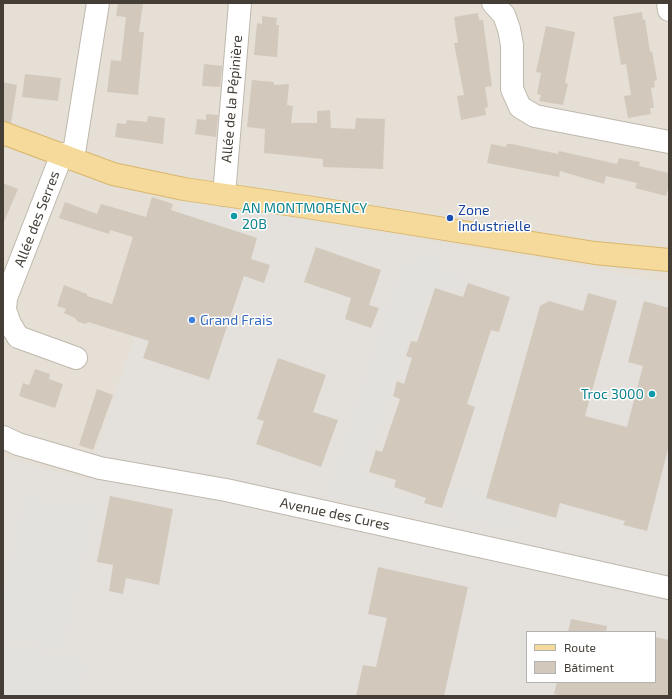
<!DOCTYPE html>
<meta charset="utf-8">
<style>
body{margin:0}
#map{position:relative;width:672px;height:699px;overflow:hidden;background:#f1eee6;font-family:"Exo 2",sans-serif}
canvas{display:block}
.frame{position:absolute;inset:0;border:4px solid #443e36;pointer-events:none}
.legend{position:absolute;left:526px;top:631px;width:130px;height:52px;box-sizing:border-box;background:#fff;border:1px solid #b4b2af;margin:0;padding:5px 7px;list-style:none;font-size:12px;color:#443e36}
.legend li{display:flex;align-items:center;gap:8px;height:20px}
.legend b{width:20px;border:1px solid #b4b2af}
</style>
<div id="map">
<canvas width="672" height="699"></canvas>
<div class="frame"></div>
<ul class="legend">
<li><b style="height:5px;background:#f5da9b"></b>Route</li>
<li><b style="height:11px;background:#d2c9bc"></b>Bâtiment</li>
</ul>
</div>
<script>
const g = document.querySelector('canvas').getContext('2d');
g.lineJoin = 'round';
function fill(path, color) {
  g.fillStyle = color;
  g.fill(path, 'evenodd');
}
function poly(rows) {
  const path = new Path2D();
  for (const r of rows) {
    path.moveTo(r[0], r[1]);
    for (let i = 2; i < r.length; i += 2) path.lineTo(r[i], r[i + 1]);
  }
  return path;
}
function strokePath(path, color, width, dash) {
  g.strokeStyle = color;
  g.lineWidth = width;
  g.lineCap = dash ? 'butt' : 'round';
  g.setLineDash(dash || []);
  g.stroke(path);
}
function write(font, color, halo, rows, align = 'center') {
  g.font = font + ' "Exo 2",sans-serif';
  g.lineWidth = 3;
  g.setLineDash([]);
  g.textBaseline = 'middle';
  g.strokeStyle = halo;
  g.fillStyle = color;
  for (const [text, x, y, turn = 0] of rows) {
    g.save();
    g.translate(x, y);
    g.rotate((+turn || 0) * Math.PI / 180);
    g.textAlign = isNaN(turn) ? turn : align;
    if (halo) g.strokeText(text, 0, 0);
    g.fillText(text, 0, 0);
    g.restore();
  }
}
const residential = poly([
 [3,3,669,3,669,696,3,696],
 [527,632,655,632,655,682,527,682]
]);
const industrial = poly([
 [182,199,523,256,669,282,669,696,3,696,3,455,21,462,86,478],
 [527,632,655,632,655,682,527,682]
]);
const parking = poly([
 [419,255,438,260,436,272,463,278,461,294,430,285,359,472,384,484,390,492,420,501,416,516,328,497,404,263,416,265],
 [452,488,513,506,517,531,445,512],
 [26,495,55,510,94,502,62,648,3,635,3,605],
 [3,645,85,663,78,696,3,696]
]);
const building = poly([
 [118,3,143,3,139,32,144,32,138,95,107,92,111,60,121,61,126,17,116,16],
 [642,12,643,20,645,19,650,52,652,51,657,80,654,81,655,87,651,88,654,108,650,108,651,114,628,118,624,96,631,95,626,64,621,65,613,17],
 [478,13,479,20,483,20,492,86,485,87,488,107,485,108,486,115,461,120,457,96,464,95,454,43,458,43,454,17],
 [262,16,277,18,276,25,279,25,277,57,254,55,257,23,262,24],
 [546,26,575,32,565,83,568,84,563,105,539,101,541,95,537,94,541,73,536,72],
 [204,64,222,66,220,87,202,86],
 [25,74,61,78,58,101,22,97],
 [252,80,274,82,274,85,289,84,287,105,293,106,291,123,317,123,317,111,330,110,331,128,355,129,356,118,385,119,383,169,323,167,323,159,264,153,265,129,247,127],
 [3,82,17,85,11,123,3,121],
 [206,114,218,115,216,137,195,134,197,119,206,120],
 [148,116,165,118,163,144,115,137,117,123,126,124,127,120,147,122],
 [491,144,506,147,507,144,512,144,558,154,559,151,617,164,619,158,640,162,639,166,669,173,669,185,666,196,635,188,637,183,606,176,604,184,560,171,559,177,487,163],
 [3,183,18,189,3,224],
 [152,197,173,204,171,210,257,238,251,259,270,265,264,283,244,276,209,380,143,358,149,341,88,322,86,324,78,322,75,318,64,313,66,309,57,306,64,285,87,294,87,296,112,304,133,237,110,230,109,234,59,218,65,202,97,214,101,204,146,217],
 [316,247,381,270,369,305,379,308,371,328,345,319,351,298,304,282],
 [468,283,510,297,499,332,491,330,467,404,475,407,442,508,424,503,426,498,394,487,396,480,369,472,376,450,382,452,400,399,393,396,397,381,404,384,412,358,406,356,411,341,417,342,435,288,463,297],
 [588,293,617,301,585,416,627,427,643,366,628,362,644,301,669,308,669,445,647,531,623,525,625,521,560,503,556,518,486,498,540,306,549,301,583,311],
 [278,358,326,375,313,412,338,420,321,467,256,444,264,421,257,419],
 [35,369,50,374,49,379,63,384,55,408,19,396,23,383,29,385],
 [97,389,113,395,93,450,79,445],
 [110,496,173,509,159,585,126,578,123,594,109,591,113,565,97,562],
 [378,567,468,587,444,696,356,696,363,665,376,667,387,618,368,614],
 [571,619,607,626,606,632,568,632],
 [655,637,669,640,669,696,562,696,554,694,557,682,655,682]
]);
const minor = poly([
 [493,3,504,15,509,29,512,45,512,89,520,107,535,116,669,142],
 [668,3,669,10],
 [62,154,6,298,5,310,10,324,18,337,76,358],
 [73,159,98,3],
 [224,195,240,3],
 [3,437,18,444,100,468,226,490,669,588]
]);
const major = poly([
 [3,133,113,174,184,189,307,207,595,253,669,260]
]);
const markers = [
 [234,216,4,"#0f9aa8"],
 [450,218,4,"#1a4fb4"],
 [192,320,4,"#3f7fe0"],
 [652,394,4,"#0f9aa8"]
];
const streetNames = [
 ["Allée de la Pépinière",232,99,-85],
 ["Allée des Serres",37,219,-69],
 ["Avenue des Cures",335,514,12]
];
const cultureNames = [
 ["AN MONTMORENCY",242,208],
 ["20B",242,224],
 ["Troc 3000",644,394,"right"]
];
const transitNames = [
 ["Zone",458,210],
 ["Industrielle",458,226]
];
const shopNames = [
 ["Grand Frais",200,320]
];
fill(residential, '#e5dfd5');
fill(industrial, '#e4e0db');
fill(parking, '#e3e1de');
fill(building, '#d2c9bc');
strokePath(minor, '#bfb8ad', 24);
strokePath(major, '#d9b76d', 24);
strokePath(minor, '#fff', 22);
strokePath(major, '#f5da9b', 22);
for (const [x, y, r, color] of markers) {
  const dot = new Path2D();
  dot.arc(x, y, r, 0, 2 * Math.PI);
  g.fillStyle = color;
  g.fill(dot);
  strokePath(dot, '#fff', 1.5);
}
write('14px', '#443e36', '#fff', streetNames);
write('14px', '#0d838f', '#fff', cultureNames, 'left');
write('14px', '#164399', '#fff', transitNames, 'left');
write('14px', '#366cbe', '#fff', shopNames, 'left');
</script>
